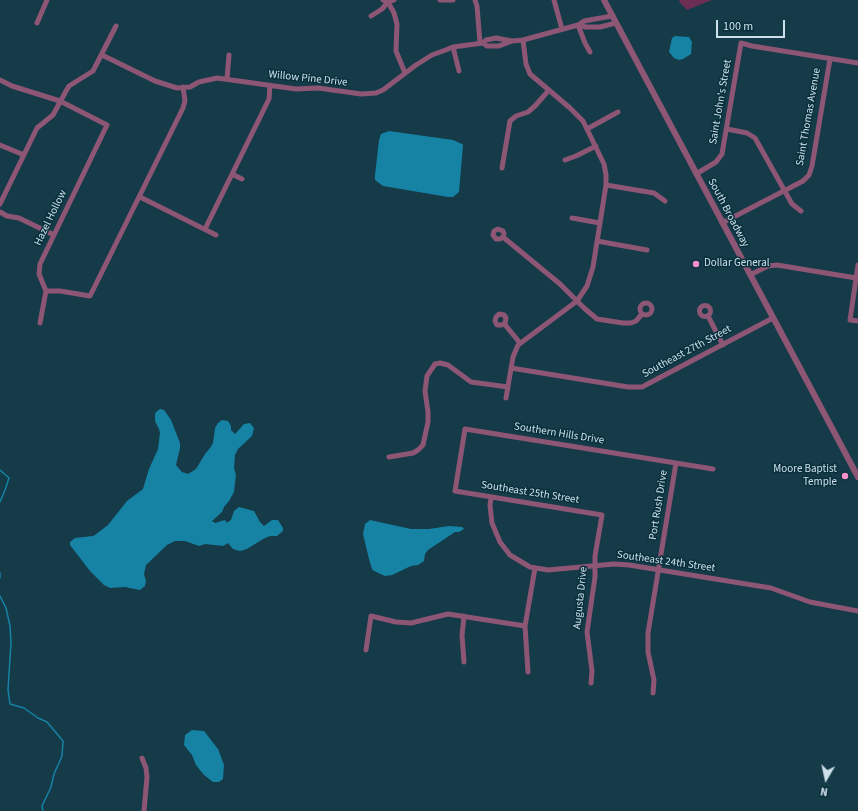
<!DOCTYPE html>
<style>
body{margin:0}
#map{position:relative;width:858px;height:811px;overflow:hidden;background:#153a48;font-family:"Source Sans 3",sans-serif}
canvas{display:block}
.north{position:absolute;left:806px;top:759px;width:40px;height:40px;-webkit-text-stroke:3px #09303d;paint-order:stroke;rotate:189deg;font-size:11px;font-weight:700;line-height:16px;text-align:center;color:#cce0e9}
.north::after{content:'';display:block;margin:auto;width:14px;height:18px;background:#cce0e9;clip-path:polygon(50% 0,100% 100%,50% 72%,0 100%)}
.scale{position:absolute;left:716px;top:20px;width:69px;height:18px;box-sizing:border-box;border:2px solid #cce0e9;border-top:0;padding-left:5px;font-size:12px;line-height:14px;white-space:nowrap;color:#cce0e9;-webkit-text-stroke:3px #09303d;paint-order:stroke}
</style>
<div id="map">
<canvas width="858" height="811"></canvas>
<div class="north">N</div>
<div class="scale">100 m</div>
</div>
<script>
const g = document.querySelector('canvas').getContext('2d');
g.lineJoin = 'round';
function fill(path, color) {
  g.fillStyle = color;
  g.fill(path, 'evenodd');
}
function poly(rows) {
  const path = new Path2D();
  for (const r of rows) {
    if (r.length === 3) {
      path.moveTo(r[0] + r[2], r[1]);
      path.arc(r[0], r[1], r[2], 0, 2 * Math.PI);
      continue;
    }
    path.moveTo(r[0], r[1]);
    for (let i = 2; i < r.length; i += 2) path.lineTo(r[i], r[i + 1]);
  }
  return path;
}
function strokePath(path, color, width, dash) {
  g.strokeStyle = color;
  g.lineWidth = width;
  g.lineCap = dash ? 'butt' : 'round';
  g.setLineDash(dash || []);
  g.stroke(path);
}
function write(font, color, halo, rows, align = 'center') {
  g.font = font + ' "Source Sans 3",sans-serif';
  g.lineWidth = 3;
  g.setLineDash([]);
  g.textBaseline = 'middle';
  g.strokeStyle = halo;
  g.fillStyle = color;
  for (const [text, x, y, turn = 0] of rows) {
    g.save();
    g.translate(x, y);
    g.rotate((+turn || 0) * Math.PI / 180);
    g.textAlign = isNaN(turn) ? turn : align;
    if (halo) g.strokeText(text, 0, 0);
    g.fillText(text, 0, 0);
    g.restore();
  }
}
const green = poly([
 [679,0,712,0,687,10,680,3]
]);
const water = poly([
 [675,36,689,37,692,42,691,54,683,59,679,60,674,58,669,52,672,38],
 [389,131,453,140,462,144,463,145,459,192,453,197,448,197,383,186,375,180,375,175,379,140,381,134],
 [160,409,164,410,171,420,180,443,180,448,176,465,182,472,188,474,196,469,205,454,210,448,213,443,215,428,218,423,222,420,228,421,231,426,231,430,235,434,244,424,250,423,254,428,252,436,238,449,235,455,234,468,236,475,234,492,229,501,224,507,222,512,212,521,215,523,225,520,227,523,228,522,231,520,234,511,239,507,254,511,260,522,264,526,272,520,278,520,283,528,283,531,277,536,270,536,263,539,247,549,240,551,233,549,228,543,223,546,205,544,199,546,185,541,175,541,167,545,146,565,144,574,146,581,145,586,140,590,125,587,110,588,104,585,90,571,70,545,70,542,75,538,93,536,95,535,108,525,127,501,143,489,149,469,158,449,160,433,159,429,155,421,155,414,156,412],
 [370,520,411,529,429,529,449,526,462,527,464,529,459,532,455,532,428,550,425,554,424,561,418,565,411,566,392,575,385,576,374,571,372,569,369,559,363,534,365,524],
 [192,730,204,731,218,749,224,765,223,779,219,782,213,782,204,775,196,765,192,755,184,745,185,735]
]);
const stream = poly([
 [0,470,9,478,5,490,0,502],
 [0,573,0,578],
 [0,596,6,608,10,626,11,643,8,690,10,704,24,708,38,718,47,722,63,741,62,756,54,774,51,787,42,806,43,811]
]);
const minor = poly([
 [383,0,388,2,394,0],
 [440,0,453,0],
 [475,0,477,6,480,43],
 [554,0,562,29],
 [371,16,382,9,388,2,394,13,397,24,396,51,405,73],
 [37,23,47,0],
 [580,24,585,27,600,27,616,23],
 [578,25,585,43,590,52],
 [512,41,499,46,487,46,483,43,486,40,496,38,512,41,523,40,578,25,584,21,612,16],
 [453,47,459,71],
 [102,55,155,81,177,88,190,87,199,82,217,78,296,89,318,88,361,94,376,93,383,90,416,65,432,55,443,51,453,47,483,43],
 [227,79,229,55],
 [0,80,12,86,60,101,107,125,40,264,39,274,46,291,40,323],
 [587,129,618,112],
 [727,129,747,133,755,138,792,204,801,211],
 [0,145,24,155],
 [565,160,576,156,596,146],
 [502,168,510,121,516,116,528,112,535,106,549,90],
 [232,174,242,179],
 [696,174,716,162,722,154,741,43,752,46,858,63],
 [606,185,654,193,665,201],
 [140,197,216,235],
 [0,204,37,128,53,115,66,91,69,86,93,71,116,26],
 [0,212,7,216,19,218,54,235],
 [572,218,600,223],
 [722,223,803,181,809,175,812,166,830,59],
 [205,229,269,99,270,85],
 [503,237,500,239,496,239,493,235,494,231,498,229,503,231,504,234,503,237,560,284,584,308,597,319,623,323,631,323,636,321,642,314],
 [597,241,647,250],
 [858,265,850,320,858,321],
 [750,275,768,266,777,265,856,278],
 [46,291,60,291,90,296,183,108,185,101,183,87],
 [646,309,6],
 [705,311,5.5],
 [708,316,723,345],
 [505,323,502,325,497,325,495,321,496,317,499,314,504,315,506,318,505,323,506,326,520,343],
 [511,368,628,387,642,387,773,318],
 [506,398,513,357,518,345,577,301,587,286,593,267,606,185,606,175,604,164,583,121,570,108,530,74,526,64,523,40],
 [389,457,413,453,418,450,423,445,428,422,428,412,425,391,427,376,435,364,440,363,448,365,471,382,508,387],
 [491,498,490,505,492,523,500,542,510,555,530,567,548,570,614,564,629,565,771,588,810,602,858,611],
 [366,650,371,616,396,622,411,623,448,614,525,626],
 [464,662,462,635,464,616],
 [528,672,525,626,535,568],
 [591,683,592,671,587,632,595,577,595,556,602,515,455,491,465,429,713,469],
 [653,693,654,680,648,652,648,633,676,463],
 [142,758,146,768,147,777,144,811]
]);
const tertiary = poly([
 [604,0,858,477]
]);
const markers = [
 [696,264,4,"#f890cb"],
 [845,476,4,"#f890cb"]
];
const streetNames = [
 ["Willow Pine Drive",308,79,6],
 ["Saint John's Street",721,102,-80],
 ["Saint Thomas Avenue",809,117,-80],
 ["South Broadway",728,213,62],
 ["Hazel Hollow",51,218,-64],
 ["Southeast 27th Street",687,352,-28],
 ["Southern Hills Drive",559,434,9],
 ["Southeast 25th Street",530,493,9],
 ["Port Rush Drive",659,505,-81],
 ["Southeast 24th Street",666,562,8],
 ["Augusta Drive",581,598,-84]
];
const poiNames = [
 ["Dollar General",704,264],
 ["Moore Baptist",837,470,"right"],
 ["Temple",837,483,"right"]
];
fill(green, '#6c2e53');
fill(water, '#1683a5');
strokePath(stream, '#1683a5', 1.5);
strokePath(minor, '#8e5675', 5);
strokePath(tertiary, '#8e5675', 6);
for (const [x, y, r, color] of markers) {
  const dot = new Path2D();
  dot.arc(x, y, r, 0, 2 * Math.PI);
  g.fillStyle = color;
  g.fill(dot);
  strokePath(dot, '#09303d', 1.5);
}
write('11px', '#cce0e9', '#09303d', streetNames);
write('11px', '#cce0e9', '#09303d', poiNames, 'left');
</script>
